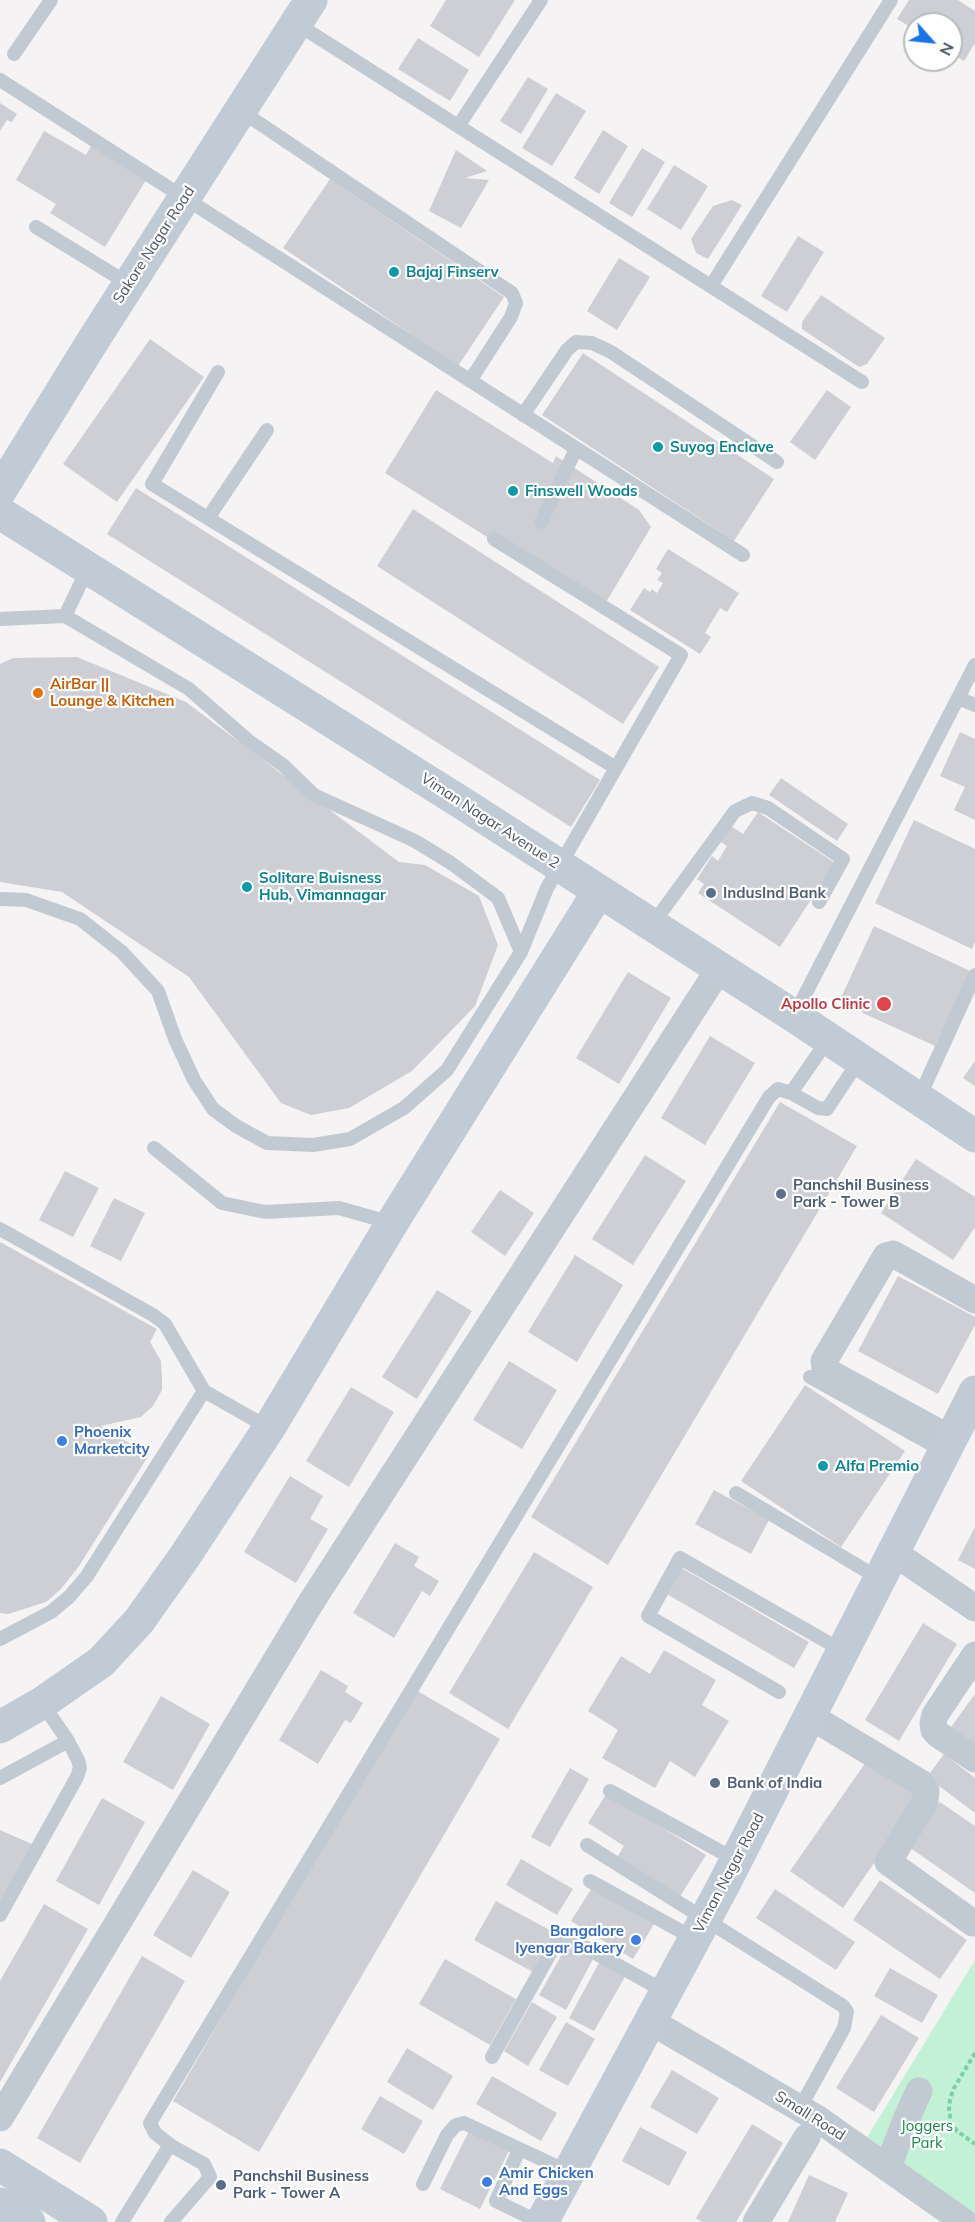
<!DOCTYPE html>
<style>
body{margin:0}
#map{position:relative;width:975px;height:2222px;overflow:hidden;background:#f5f3f3;font-family:Mulish,sans-serif}
canvas{display:block}
.north{position:absolute;left:903px;top:12px;width:60px;height:60px;box-sizing:border-box;background:#fff;border:2px solid #b7bbc0;border-radius:50%;rotate:117deg;font-size:16px;font-weight:700;line-height:24px;text-align:center;color:#4a5661}
.north::after{content:'';display:block;margin:auto;width:21px;height:27px;background:#1a73e8;clip-path:polygon(50% 0,100% 100%,50% 72%,0 100%)}
</style>
<div id="map">
<canvas width="975" height="2222"></canvas>
<div class="north">N</div>
</div>
<script>
const g = document.querySelector('canvas').getContext('2d');
g.lineJoin = 'round';
function fill(path, color) {
  g.fillStyle = color;
  g.fill(path, 'evenodd');
}
function poly(rows) {
  const path = new Path2D();
  for (const r of rows) {
    path.moveTo(r[0], r[1]);
    for (let i = 2; i < r.length; i += 2) path.lineTo(r[i], r[i + 1]);
  }
  return path;
}
function strokePath(path, color, width, dash) {
  g.strokeStyle = color;
  g.lineWidth = width;
  g.lineCap = dash ? 'butt' : 'round';
  g.setLineDash(dash || []);
  g.stroke(path);
}
function write(font, color, halo, rows, align = 'center') {
  g.font = font + ' Mulish,sans-serif';
  g.lineWidth = 4.5;
  g.setLineDash([]);
  g.textBaseline = 'middle';
  g.strokeStyle = halo;
  g.fillStyle = color;
  for (const [text, x, y, turn = 0] of rows) {
    g.save();
    g.translate(x, y);
    g.rotate((+turn || 0) * Math.PI / 180);
    g.textAlign = isNaN(turn) ? turn : align;
    if (halo) g.strokeText(text, 0, 0);
    g.fillText(text, 0, 0);
    g.restore();
  }
}
const green = poly([
 [975,1960,975,2222,860,2149]
]);
const building = poly([
 [446,0,515,0,479,57,430,26],
 [909,0,958,0,975,11,975,43,964,61,951,53,951,24,915,24,915,30,897,19],
 [418,38,469,70,450,101,398,69],
 [528,77,548,89,521,134,500,121],
 [556,93,586,111,552,166,522,148],
 [0,103,17,114,12,122,7,120,0,131],
 [603,130,628,146,599,194,574,178],
 [44,131,86,155,91,146,146,180,105,247,50,213,56,204,16,180],
 [642,148,665,162,632,217,609,203],
 [456,150,487,171,465,178,489,180,461,228,429,211],
 [674,165,708,186,681,230,647,209],
 [330,179,504,297,458,366,283,248],
 [732,200,742,205,708,259,696,253,691,239,713,206],
 [798,236,824,252,787,312,761,296],
 [619,258,650,277,617,330,587,311],
 [821,295,885,338,867,364,859,367,802,329,802,322],
 [150,339,204,377,117,502,63,464],
 [583,353,774,479,734,541,542,415],
 [436,390,553,463,556,456,639,510,651,527,602,609,385,473],
 [827,390,851,407,815,460,790,442],
 [136,488,600,780,571,827,107,534],
 [413,509,659,667,623,724,377,566],
 [668,549,739,593,727,612,720,608,705,633,711,637,700,654,630,610,644,588,650,592,652,589,657,593,663,583,657,580,662,573,656,569],
 [77,657,186,702,399,862,425,865,479,896,498,945,475,1006,412,1071,349,1108,311,1115,281,1103,189,977,62,892,0,882,0,664,13,658],
 [960,732,975,739,975,820,954,810,965,787,940,776],
 [781,778,848,824,837,841,769,795],
 [758,812,835,863,780,947,698,893,704,884,697,879,712,856,718,861,727,846,721,842,731,826,743,834],
 [914,820,975,849,975,942,972,949,875,903],
 [874,926,970,971,945,1034,941,1033,935,1046,839,1002],
 [628,972,671,998,619,1084,576,1058],
 [710,1036,755,1063,705,1145,661,1118],
 [975,1061,975,1086,963,1078],
 [780,1102,857,1146,608,1565,531,1517],
 [645,1155,686,1181,633,1265,592,1239],
 [916,1159,975,1197,975,1227,953,1260,881,1213],
 [65,1171,99,1188,73,1237,39,1220],
 [500,1190,534,1213,505,1256,471,1232],
 [114,1198,145,1213,121,1261,90,1246],
 [0,1242,157,1329,150,1342,161,1361,162,1377,162,1390,153,1406,141,1417,101,1426,149,1455,79,1566,61,1589,46,1602,8,1614,0,1613],
 [575,1255,623,1285,577,1362,528,1332],
 [898,1276,975,1317,975,1325,938,1394,858,1351],
 [437,1290,472,1311,417,1399,382,1377],
 [509,1361,557,1390,522,1449,473,1420],
 [805,1385,905,1451,841,1547,741,1481],
 [351,1387,394,1412,349,1487,306,1461],
 [290,1476,323,1496,310,1519,328,1529,296,1583,244,1552],
 [714,1490,769,1520,751,1554,695,1524],
 [975,1527,975,1569,958,1560],
 [395,1543,419,1557,414,1566,439,1581,430,1596,422,1591,394,1638,353,1613],
 [534,1552,593,1587,508,1729,449,1693],
 [680,1567,809,1642,794,1668,665,1593],
 [923,1623,957,1644,899,1741,865,1720],
 [664,1650,716,1680,702,1705,729,1721,695,1777,670,1761,655,1788,602,1758,618,1730,588,1711,621,1656,650,1674],
 [321,1670,348,1686,345,1692,363,1703,351,1723,345,1720,318,1764,279,1740],
 [414,1689,500,1739,259,2152,173,2101],
 [975,1694,975,1743,951,1727],
 [161,1696,210,1724,173,1790,123,1762],
 [944,1754,975,1778,975,1813,927,1777],
 [866,1762,919,1798,843,1908,790,1871],
 [570,1768,589,1779,550,1847,531,1837],
 [607,1793,706,1855,679,1898,616,1859,624,1846,588,1823],
 [102,1798,145,1822,99,1905,56,1881],
 [940,1802,975,1826,975,1893,909,1847],
 [0,1830,34,1845,0,1904],
 [521,1859,573,1889,557,1915,506,1885],
 [193,1870,230,1892,191,1958,153,1935],
 [880,1880,967,1940,940,1979,853,1920],
 [593,1886,654,1924,633,1959,571,1921],
 [775,1889,855,1942,836,1970,756,1918],
 [496,1901,555,1933,533,1972,474,1940],
 [44,1904,88,1929,0,2082,0,1981],
 [567,1945,593,1959,566,2010,539,1995],
 [142,1956,185,1981,80,2163,37,2138],
 [445,1959,516,1999,490,2045,419,2004],
 [600,1961,626,1975,594,2031,569,2018],
 [890,1968,938,1995,922,2023,874,1996],
 [532,2002,557,2017,528,2066,504,2051],
 [881,2015,919,2038,874,2112,836,2088],
 [566,2022,595,2039,568,2086,539,2070],
 [407,2048,453,2076,433,2110,387,2082],
 [672,2070,719,2098,697,2134,650,2107],
 [492,2076,557,2113,541,2141,476,2104],
 [380,2096,423,2121,404,2154,361,2129],
 [752,2124,783,2143,736,2222,702,2222,696,2218],
 [640,2127,687,2152,669,2186,622,2161],
 [469,2131,509,2151,480,2209,440,2189],
 [809,2175,848,2193,835,2222,788,2222]
]);
const path = poly([
 [975,2053,954,2088,950,2099,949,2110,951,2122,957,2131,975,2144]
]);
const lane = poly([
 [297,24,862,382],
 [14,54,51,0],
 [0,80,743,555],
 [241,111,512,293,516,303,511,317,470,381],
 [459,125,541,0],
 [36,227,129,284],
 [711,286,891,0],
 [523,415,567,350,576,342,592,343,611,352,777,462],
 [208,518,267,430],
 [541,522,576,449],
 [494,539,681,655,616,768],
 [65,616,189,689,250,742,283,765,314,795,415,841,451,863,498,898,521,952],
 [0,619,65,616,88,568],
 [958,698,975,705],
 [0,899,26,900,80,919,122,952,158,991,175,1039,194,1080,213,1109,236,1126,267,1143,313,1145,350,1139,404,1108,447,1070,521,952,547,888,616,768,152,484,218,372],
 [652,925,735,811,752,803,768,808,843,859,819,902],
 [794,1016,975,665],
 [791,1093,829,1038],
 [919,1098,975,975],
 [154,1148,222,1203,265,1212,339,1208,392,1223],
 [0,1229,153,1315,165,1324,204,1391,269,1428],
 [810,1377,945,1452],
 [736,1493,880,1579],
 [0,1639,51,1612,69,1597,87,1576,204,1391],
 [779,1692,648,1616,680,1558,843,1651],
 [0,1778,68,1741],
 [610,1791,736,1860],
 [587,1845,843,2006,847,2012,844,2028,800,2108],
 [590,1881,695,1939],
 [0,1915,77,1777,80,1768,78,1760,68,1741,42,1703],
 [492,2057,561,1934,666,1992],
 [519,2150,496,2201,539,2222],
 [423,2184,447,2135,456,2125,464,2123,569,2172],
 [122,2222,170,2145],
 [171,2222,210,2177,204,2164,170,2145,155,2133,150,2123,769,1097,778,1089,791,1093,818,1108,827,1109,860,1059]
]);
const street = poly([
 [951,1439,832,1374,825,1368,824,1361,886,1256,893,1254,975,1300],
 [893,1552,975,1608],
 [975,1655,935,1715,933,1723,934,1730,939,1735,975,1759],
 [810,1716,921,1783,926,1790,925,1802,888,1862,973,1923],
 [650,2021,818,2119,964,2222],
 [0,2118,310,1604,719,969],
 [888,2167,905,2122,919,2091],
 [756,2222,807,2137]
]);
const secondary = poly([
 [0,491,94,339,311,0],
 [0,513,462,803,794,1016,975,1136],
 [0,1727,42,1703,101,1662,139,1621,185,1556,269,1428,392,1223,599,891],
 [0,2165,91,2222],
 [0,2204,29,2222],
 [542,2222,723,1886,975,1392]
]);
const markers = [
 [394,272,6,"#0f9aa8"],
 [658,447,6,"#0f9aa8"],
 [513,491,6,"#0f9aa8"],
 [38,693,6,"#e8710a"],
 [247,887,6,"#0f9aa8"],
 [711,893,6,"#5c6f8a"],
 [884,1004,8,"#e0444e"],
 [781,1194,6,"#5c6f8a"],
 [62,1441,6,"#3f7fe0"],
 [823,1466,6,"#0f9aa8"],
 [715,1783,6,"#5c6f8a"],
 [636,1940,6,"#3f7fe0"],
 [487,2182,6,"#3f7fe0"],
 [221,2185,6,"#5c6f8a"]
];
const streetNames = [
 ["Sakore Nagar Road",154,245,-57],
 ["Viman Nagar Avenue 2",490,821,33],
 ["Viman Nagar Road",729,1873,-62],
 ["Small Road",810,2116,32]
];
const cultureNames = [
 ["Bajaj Finserv",406,272],
 ["Suyog Enclave",670,447],
 ["Finswell Woods",525,491],
 ["Solitare Buisness",259,878],
 ["Hub, Vimannagar",259,895],
 ["Alfa Premio",835,1466]
];
const foodNames = [
 ["AirBar ||",50,684],
 ["Lounge & Kitchen",50,701]
];
const serviceNames = [
 ["IndusInd Bank",723,893],
 ["Panchshil Business",793,1185],
 ["Park - Tower B",793,1202],
 ["Bank of India",727,1783],
 ["Panchshil Business",233,2176],
 ["Park - Tower A",233,2193]
];
const healthNames = [
 ["Apollo Clinic",870,1004]
];
const shopNames = [
 ["Phoenix",74,1432],
 ["Marketcity",74,1449],
 ["Bangalore",624,1931,"right"],
 ["Iyengar Bakery",624,1948,"right"],
 ["Amir Chicken",499,2173],
 ["And Eggs",499,2190]
];
const parkNames = [
 ["Joggers",927,2126],
 ["Park",927,2143]
];
fill(green, '#c3f1d5');
fill(building, '#cdcfd5');
strokePath(path, '#7ad0a6', 4, [4.5, 3]);
strokePath(lane, '#c1cad2', 14);
strokePath(street, '#c1cad2', 27);
strokePath(secondary, '#c1cbd6', 33);
for (const [x, y, r, color] of markers) {
  const dot = new Path2D();
  dot.arc(x, y, r, 0, 2 * Math.PI);
  g.fillStyle = color;
  g.fill(dot);
  strokePath(dot, '#fff', 2);
}
write('15px', '#4a5661', '#fff', streetNames);
write('bold 15px', '#0d838f', '#fff', cultureNames, 'left');
write('bold 15px', '#c56008', '#fff', foodNames, 'left');
write('bold 15px', '#4e5e75', '#fff', serviceNames, 'left');
write('bold 15px', '#be3a42', '#fff', healthNames, 'right');
write('bold 15px', '#366cbe', '#fff', shopNames, 'left');
write('15px', '#17864f', '#fff', parkNames);
</script>
